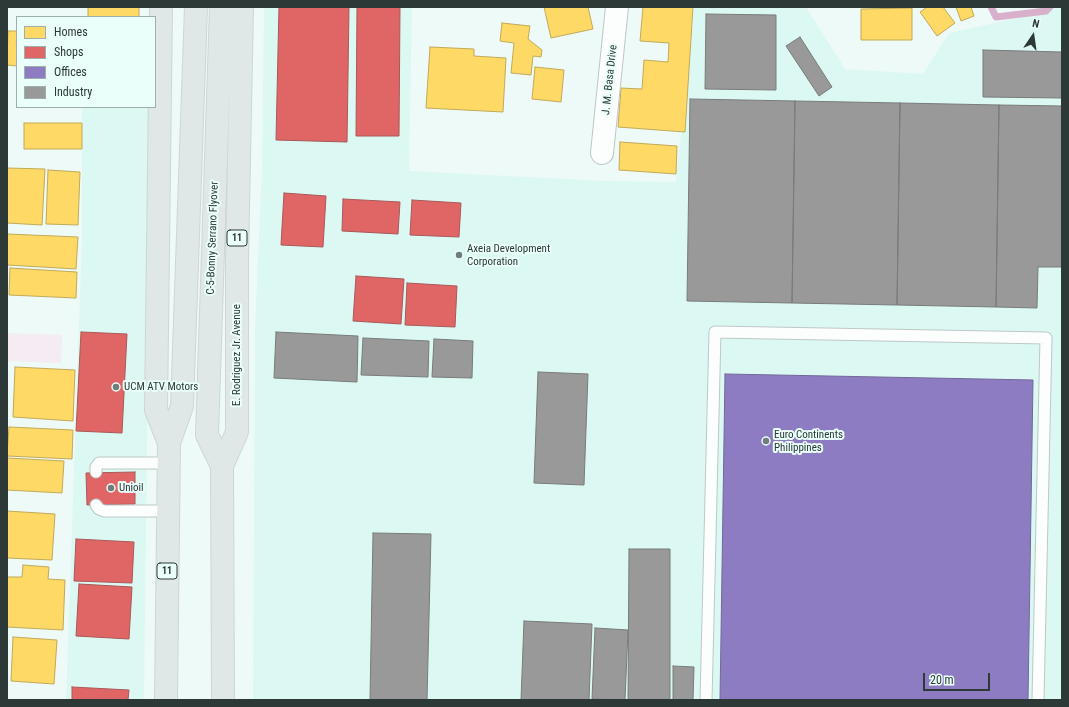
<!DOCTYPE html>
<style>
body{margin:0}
#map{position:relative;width:1069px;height:707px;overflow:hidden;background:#eefaf7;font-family:"Roboto Condensed",sans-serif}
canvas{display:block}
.frame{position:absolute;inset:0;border:8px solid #2c3936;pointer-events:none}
.legend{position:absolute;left:16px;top:16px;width:140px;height:92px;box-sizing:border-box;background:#eafefa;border:1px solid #9eafac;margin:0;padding:5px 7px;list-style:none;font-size:12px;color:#2c3936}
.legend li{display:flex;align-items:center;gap:8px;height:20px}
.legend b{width:20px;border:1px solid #9eafac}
.north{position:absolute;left:1013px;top:16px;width:40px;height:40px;-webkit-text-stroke:3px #eafefa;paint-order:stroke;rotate:13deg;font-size:11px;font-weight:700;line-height:16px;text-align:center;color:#2c3936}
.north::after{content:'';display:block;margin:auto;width:14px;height:18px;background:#2c3936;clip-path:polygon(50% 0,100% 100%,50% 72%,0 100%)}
.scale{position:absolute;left:923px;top:673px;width:67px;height:18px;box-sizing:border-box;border:2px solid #2c3936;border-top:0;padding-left:5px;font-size:12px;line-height:14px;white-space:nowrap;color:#2c3936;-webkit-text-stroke:3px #eafefa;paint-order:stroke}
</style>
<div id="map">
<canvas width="1069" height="707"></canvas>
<div class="frame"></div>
<ul class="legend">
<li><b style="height:11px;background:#ffd966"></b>Homes</li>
<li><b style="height:11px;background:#e06666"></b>Shops</li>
<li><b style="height:11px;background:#8e7cc3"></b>Offices</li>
<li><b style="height:11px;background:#999"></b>Industry</li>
</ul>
<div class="north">N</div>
<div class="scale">20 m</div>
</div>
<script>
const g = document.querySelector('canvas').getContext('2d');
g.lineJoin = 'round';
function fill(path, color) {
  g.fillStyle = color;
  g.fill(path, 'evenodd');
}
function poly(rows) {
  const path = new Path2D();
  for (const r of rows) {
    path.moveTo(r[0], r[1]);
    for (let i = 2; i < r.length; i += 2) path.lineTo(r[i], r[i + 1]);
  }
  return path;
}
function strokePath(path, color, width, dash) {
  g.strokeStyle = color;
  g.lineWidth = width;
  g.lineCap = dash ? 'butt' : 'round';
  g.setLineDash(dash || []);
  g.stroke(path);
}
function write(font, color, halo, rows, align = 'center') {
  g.font = font + ' "Roboto Condensed",sans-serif';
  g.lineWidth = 4;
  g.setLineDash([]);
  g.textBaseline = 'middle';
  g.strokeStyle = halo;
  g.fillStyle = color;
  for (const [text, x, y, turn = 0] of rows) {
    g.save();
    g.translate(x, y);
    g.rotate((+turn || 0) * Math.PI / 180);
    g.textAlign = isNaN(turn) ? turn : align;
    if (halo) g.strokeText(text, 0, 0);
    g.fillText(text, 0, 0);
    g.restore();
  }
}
const built = poly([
 [264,7,412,7,409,171,606,181,676,182,694,7,806,7,845,69,923,74,949,33,1045,12,1050,7,1062,7,1062,700,253,700,255,328,262,167],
 [82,107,151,107,144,700,66,700,82,236]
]);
const green = poly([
 [7,333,62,335,61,363,7,361]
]);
const homes = poly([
 [88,7,139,7,139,17,88,17,88,7],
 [544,7,588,7,593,29,551,38,544,7],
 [643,7,693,7,685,132,618,127,621,88,642,89,644,60,668,62,669,43,640,41,643,7],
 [927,7,943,7,955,23,937,36,920,12,927,7],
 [956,7,971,7,974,16,961,21,956,7],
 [912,8,912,40,861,40,861,9,912,8],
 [502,23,530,26,528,39,542,50,541,57,533,56,531,75,511,73,514,43,500,41,502,23],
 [8,31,17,31,17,66,7,65,8,31],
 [430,47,474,49,474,56,506,58,503,112,426,108,430,47],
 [535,67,564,70,561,102,532,99,535,67],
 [24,123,82,123,82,149,24,149,24,123],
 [620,142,677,146,676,174,619,170,620,142],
 [7,168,45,169,42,225,7,223,7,168],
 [48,170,80,172,78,225,46,224,48,170],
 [7,234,78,237,76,269,7,265,7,234],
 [10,268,77,272,76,298,9,295,10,268],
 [15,367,75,370,73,421,13,417,15,367],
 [9,427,73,430,72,459,7,456,9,427],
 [7,458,64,461,62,493,7,490,7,458],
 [7,511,55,514,52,560,7,558,7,511],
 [23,565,49,567,48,579,65,580,63,630,7,627,7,577,22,577,23,565],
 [13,637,57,640,54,684,11,681,13,637]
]);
const shops = poly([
 [279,7,349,7,347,142,276,140,279,7],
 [357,7,400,7,399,136,356,136,357,7],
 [284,193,326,196,323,247,281,245,284,193],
 [343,199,400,202,398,234,342,231,343,199],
 [412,200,461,203,459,237,410,235,412,200],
 [356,276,404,279,401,324,353,321,356,276],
 [407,283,457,286,455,327,405,325,407,283],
 [81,332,127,334,122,433,76,431,81,332],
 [135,472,135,504,87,505,86,473,135,472],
 [76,539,134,542,132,583,74,581,76,539],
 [79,584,132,587,129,639,76,636,79,584],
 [72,687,129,690,128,700,72,700,72,687]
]);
const offices = poly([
 [725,374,1033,380,1028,700,720,700,725,374]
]);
const industry = poly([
 [706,14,776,15,776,90,705,89,706,14],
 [800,37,832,87,819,96,786,46,800,37],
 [983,50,1062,52,1062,98,983,97,983,50],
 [690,99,795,101,792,303,687,301,690,99],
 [795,101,900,103,897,305,792,303,795,101],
 [900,103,999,105,996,307,897,305,900,103],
 [999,105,1062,106,1062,267,1038,267,1037,308,996,307,999,105],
 [276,332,358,336,357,382,274,378,276,332],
 [363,338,429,341,428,377,361,375,363,338],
 [434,339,473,341,472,378,432,377,434,339],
 [538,372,588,374,584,485,534,483,538,372],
 [373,533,431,534,427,700,370,700,373,533],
 [629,549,670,549,670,700,628,700,629,549],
 [524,621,592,624,589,700,521,700,524,621],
 [595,628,628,630,625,700,592,699,595,628],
 [673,666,694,667,693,700,673,700,673,666]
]);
const stream = poly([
 [991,7,996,17,1046,11,1050,7]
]);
const service = poly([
 [96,472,96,467,99,463,168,463],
 [96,505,99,509,104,511,168,511],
 [706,700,715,332,1046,338,1038,700]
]);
const minor = poly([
 [602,153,617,7]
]);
const primary = poly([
 [161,7,156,410,169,443,166,700],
 [221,7,207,435,222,466],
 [169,443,182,406,196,7],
 [223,700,222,466,237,432,237,259,242,7]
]);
const markers = [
 [459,255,4,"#707d7a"],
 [116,387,4,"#707d7a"],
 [766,441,4,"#707d7a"],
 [111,488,4,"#707d7a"]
];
const shields = [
 [237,238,20],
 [167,571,20]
];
const shieldNames = [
 ["11",237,238],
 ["11",167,571]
];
const streetNames = [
 ["J. M. Basa Drive",610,80,-84],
 ["C-5-Bonny Serrano Flyover",213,238,-88],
 ["E. Rodriguez Jr. Avenue",237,355,-90]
];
const poiNames = [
 ["Axeia Development",467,249],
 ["Corporation",467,262],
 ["UCM ATV Motors",124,387],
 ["Euro Continents",774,435],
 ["Philippines",774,448],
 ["Unioil",119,488]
];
fill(built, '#dcf8f3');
fill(green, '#f5ebf3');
fill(homes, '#ffd966');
strokePath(homes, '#c0a958', 1);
fill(shops, '#e06666');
strokePath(shops, '#aa5858', 1);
fill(offices, '#8e7cc3');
strokePath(offices, '#716899', 1);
fill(industry, '#999');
strokePath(industry, '#787c7b', 1);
strokePath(stream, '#d8b0cb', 7);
strokePath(service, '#bdc8c6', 13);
strokePath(minor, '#bdc8c6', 24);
strokePath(primary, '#ced6d4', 24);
strokePath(service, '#fcfefe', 11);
strokePath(minor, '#fcfefe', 22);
strokePath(primary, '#dfe8e6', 22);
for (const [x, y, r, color] of markers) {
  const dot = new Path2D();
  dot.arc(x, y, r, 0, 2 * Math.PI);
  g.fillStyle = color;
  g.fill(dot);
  strokePath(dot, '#eafefa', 1.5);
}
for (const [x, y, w] of shields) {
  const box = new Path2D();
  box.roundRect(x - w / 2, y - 8, w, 16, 3);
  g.fillStyle = '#eafefa';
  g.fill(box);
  strokePath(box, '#2c3936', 1);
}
write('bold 10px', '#2c3936', null, shieldNames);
write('11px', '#2c3936', '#eafefa', streetNames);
write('11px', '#2c3936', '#eafefa', poiNames, 'left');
</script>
